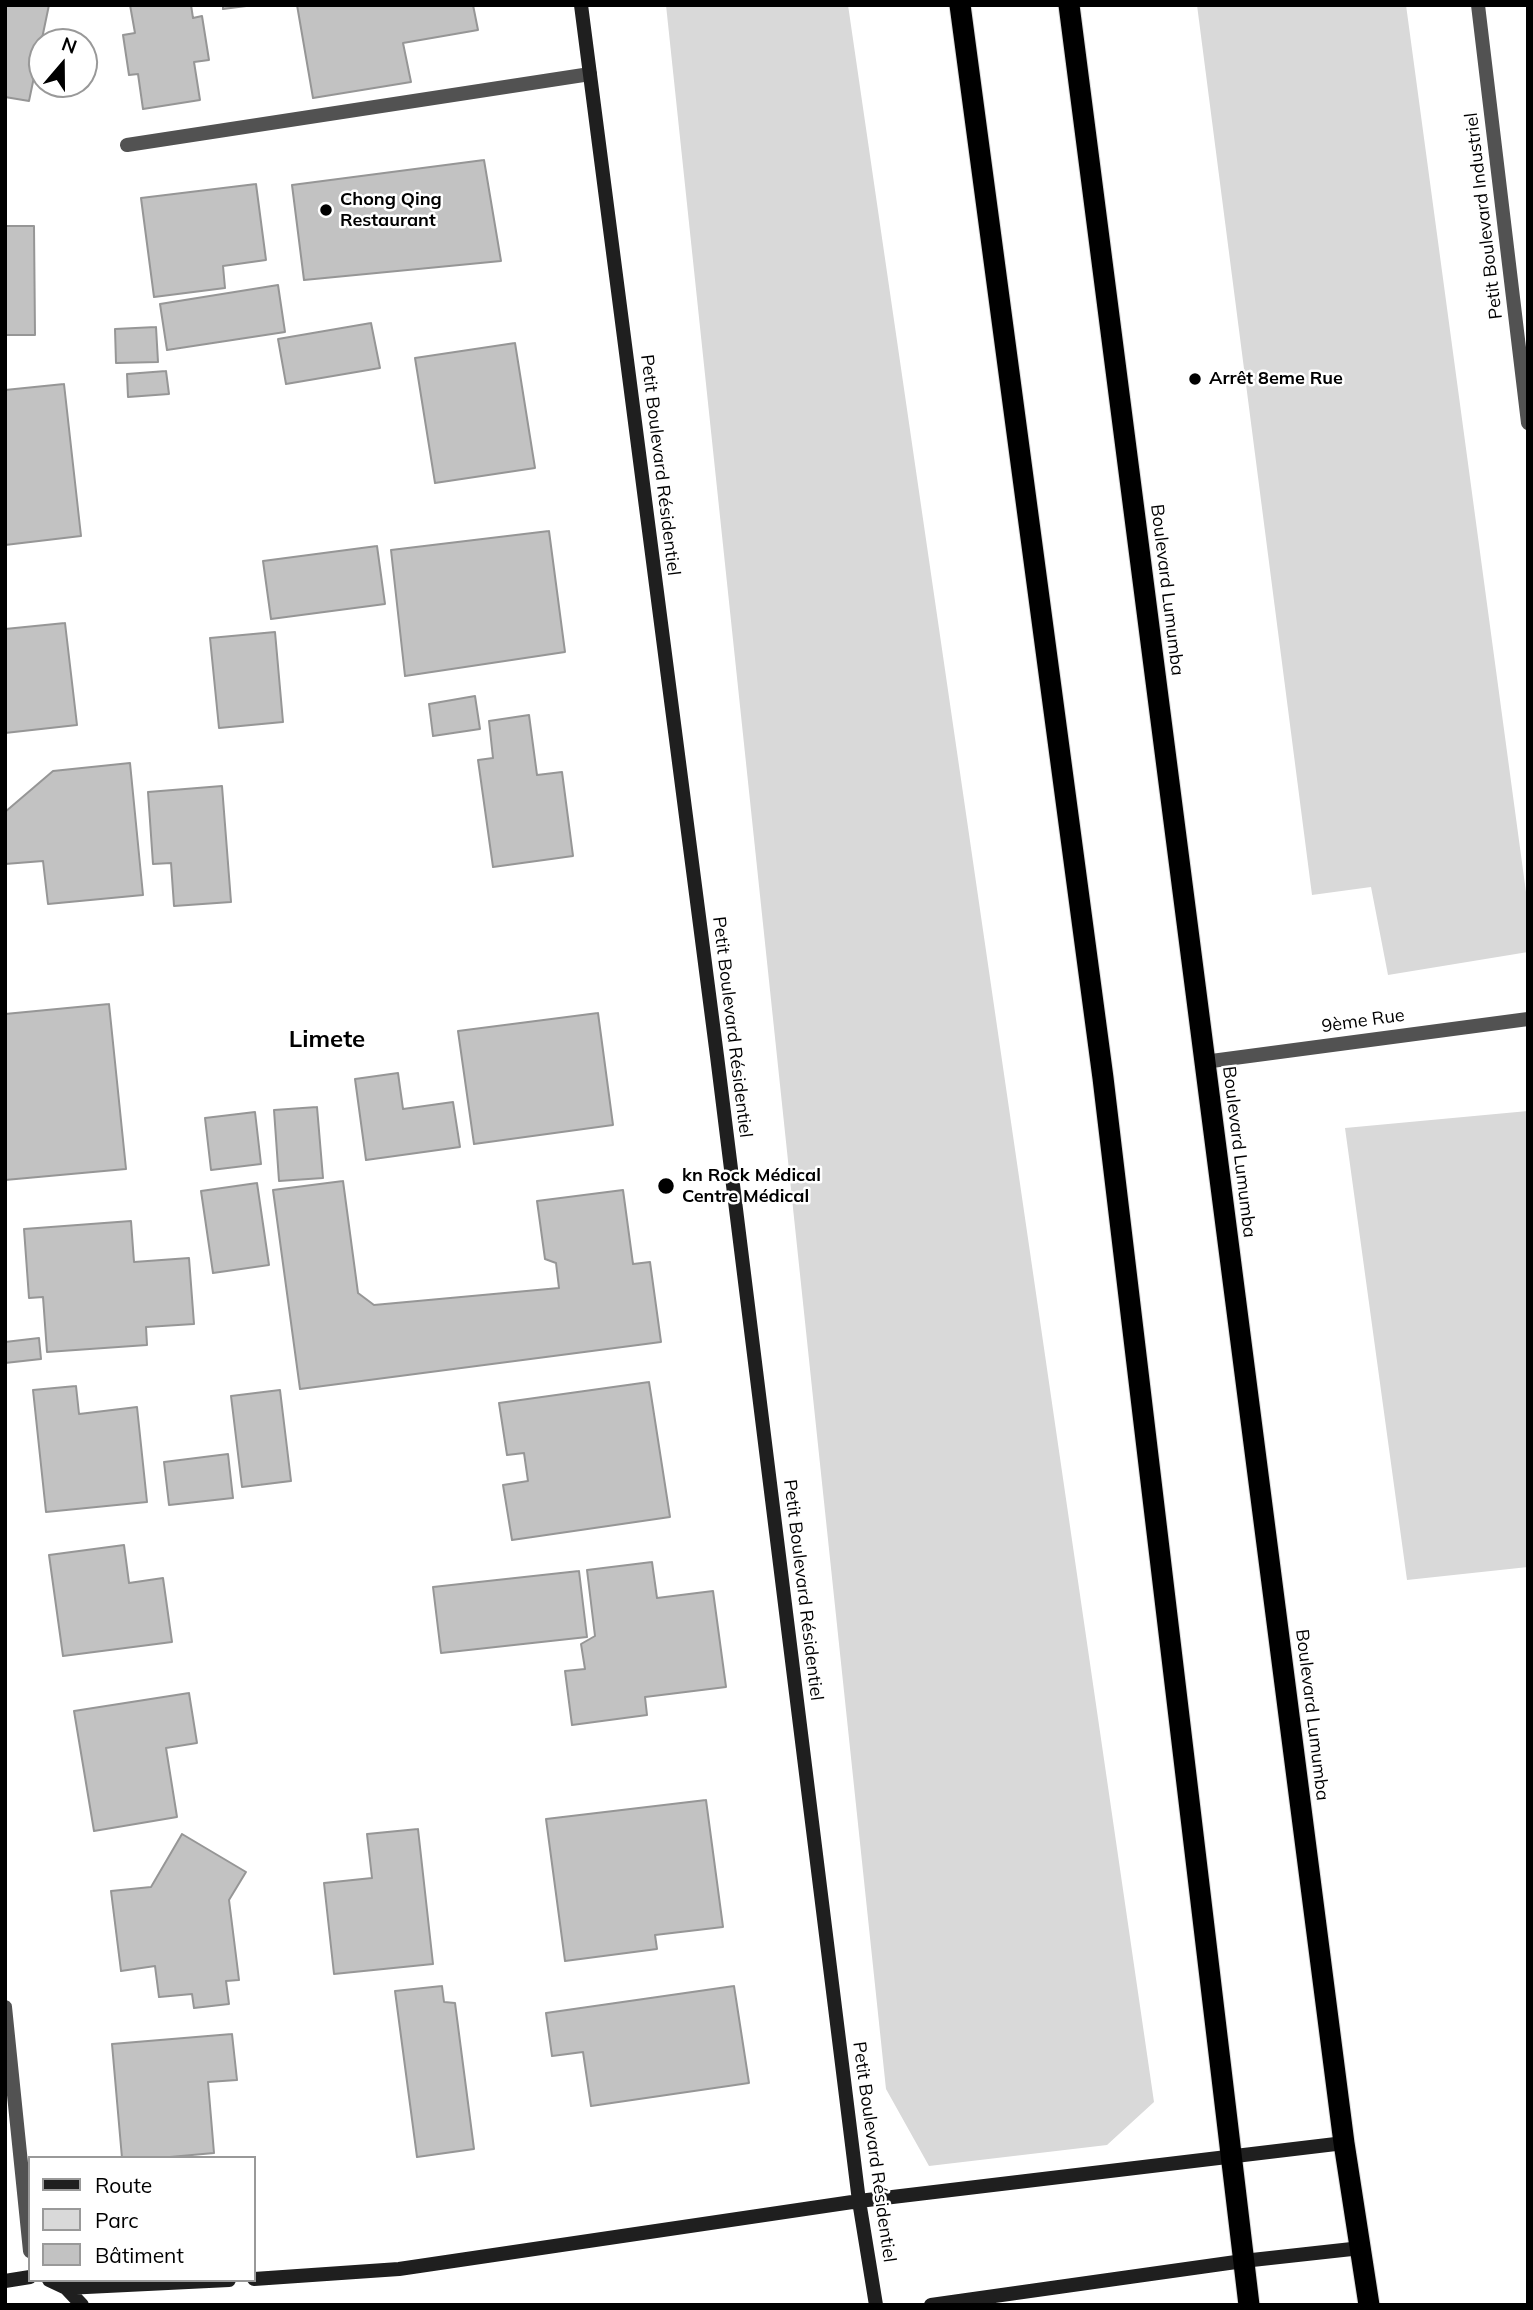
<!DOCTYPE html>
<meta charset="utf-8">
<style>
body{margin:0}
#map{position:relative;width:1533px;height:2310px;overflow:hidden;background:#fff;font-family:Mulish,sans-serif}
canvas{display:block}
.frame{position:absolute;inset:0;border:7px solid #000;pointer-events:none}
.legend{position:absolute;left:28px;top:2156px;width:228px;height:126px;box-sizing:border-box;background:#fff;border:2px solid #999;margin:0;padding:9px 12px;list-style:none;font-size:21px;color:#000}
.legend li{display:flex;align-items:center;gap:14px;height:35px}
.legend b{width:35px;border:2px solid #999}
.north{position:absolute;left:28px;top:28px;width:70px;height:70px;box-sizing:border-box;background:#fff;border:2px solid #999;border-radius:50%;rotate:20deg;font-size:19px;font-weight:700;line-height:28px;text-align:center;color:#000}
.north::after{content:'';display:block;margin:auto;width:24px;height:32px;background:#000;clip-path:polygon(50% 0,100% 100%,50% 72%,0 100%)}
</style>
<div id="map">
<canvas width="1533" height="2310"></canvas>
<div class="frame"></div>
<ul class="legend">
<li><b style="height:9px;background:#1f1f1f"></b>Route</li>
<li><b style="height:19px;background:#d9d9d9"></b>Parc</li>
<li><b style="height:19px;background:#c2c2c2"></b>Bâtiment</li>
</ul>
<div class="north">N</div>
</div>
<script>
const g = document.querySelector('canvas').getContext('2d');
g.lineJoin = 'round';
function fill(path, color) {
  g.fillStyle = color;
  g.fill(path, 'evenodd');
}
function poly(rows) {
  const path = new Path2D();
  for (const r of rows) {
    path.moveTo(r[0], r[1]);
    for (let i = 2; i < r.length; i += 2) path.lineTo(r[i], r[i + 1]);
  }
  return path;
}
function strokePath(path, color, width, dash) {
  g.strokeStyle = color;
  g.lineWidth = width;
  g.lineCap = dash ? 'butt' : 'round';
  g.setLineDash(dash || []);
  g.stroke(path);
}
function write(font, color, halo, rows, align = 'center') {
  g.font = font + ' Mulish,sans-serif';
  g.lineWidth = 5;
  g.setLineDash([]);
  g.textBaseline = 'middle';
  g.strokeStyle = halo;
  g.fillStyle = color;
  for (const [text, x, y, turn = 0] of rows) {
    g.save();
    g.translate(x, y);
    g.rotate((+turn || 0) * Math.PI / 180);
    g.textAlign = isNaN(turn) ? turn : align;
    if (halo) g.strokeText(text, 0, 0);
    g.fillText(text, 0, 0);
    g.restore();
  }
}
const green = poly([
 [666,5,848,5,1154,2102,1107,2145,929,2166,886,2089],
 [1197,5,1406,5,1528,907,1528,952,1388,975,1371,887,1312,895],
 [1528,1111,1528,1567,1407,1580,1345,1128]
]);
const building = poly([
 [5,5,49,5,29,101,5,97,5,5],
 [130,5,191,5,193,18,202,16,209,60,194,62,200,100,143,109,138,74,129,75,123,35,135,33,130,5],
 [223,5,254,5,223,9,223,5],
 [297,5,473,5,478,30,403,43,411,82,313,98,297,5],
 [484,160,501,261,304,280,292,185,484,160],
 [256,184,266,260,223,266,225,288,154,297,141,198,256,184],
 [5,226,34,226,35,335,5,335,5,226],
 [278,285,285,332,167,350,160,304,278,285],
 [371,323,380,368,286,384,278,339,371,323],
 [156,327,158,362,116,363,115,329,156,327],
 [515,343,535,468,435,483,415,358,515,343],
 [166,371,169,394,128,397,127,374,166,371],
 [64,384,81,536,5,545,5,390,64,384],
 [549,531,565,652,405,676,391,550,549,531],
 [377,546,385,604,271,619,263,561,377,546],
 [65,623,77,725,5,733,5,629,65,623],
 [275,632,283,722,219,728,210,638,275,632],
 [475,696,480,729,433,736,429,704,475,696],
 [529,715,537,775,562,772,573,856,493,867,478,760,493,758,489,721,529,715],
 [130,763,143,895,48,904,43,861,5,864,5,812,53,771,130,763],
 [222,786,231,902,174,906,171,863,153,864,148,792,222,786],
 [109,1004,126,1169,5,1180,5,1014,109,1004],
 [598,1013,613,1125,474,1144,458,1031,598,1013],
 [398,1073,403,1109,453,1102,460,1147,366,1160,355,1079,398,1073],
 [317,1107,323,1178,279,1181,274,1110,317,1107],
 [255,1112,261,1164,211,1170,205,1118,255,1112],
 [343,1181,358,1293,374,1305,559,1288,556,1263,545,1259,537,1201,623,1190,633,1264,650,1262,661,1342,300,1389,273,1190,343,1181],
 [257,1183,269,1265,213,1273,201,1191,257,1183],
 [131,1221,134,1262,189,1258,194,1324,146,1327,147,1345,47,1352,43,1297,29,1298,24,1229,131,1221],
 [39,1338,41,1359,5,1363,5,1342,39,1338],
 [649,1382,670,1517,512,1540,503,1485,528,1481,524,1453,507,1455,499,1403,649,1382],
 [76,1386,79,1414,137,1407,147,1502,46,1512,33,1390,76,1386],
 [280,1390,291,1481,242,1487,231,1396,280,1390],
 [228,1454,233,1498,169,1505,164,1462,228,1454],
 [124,1545,129,1583,163,1578,172,1642,63,1656,49,1555,124,1545],
 [652,1562,657,1598,713,1591,726,1687,645,1697,647,1715,572,1725,565,1671,585,1669,581,1644,595,1636,587,1570,652,1562],
 [579,1571,587,1637,441,1653,433,1587,579,1571],
 [189,1693,197,1743,166,1748,177,1817,94,1831,74,1711,189,1693],
 [706,1800,723,1927,655,1935,657,1949,565,1961,546,1819,706,1800],
 [418,1829,433,1964,334,1974,324,1883,372,1878,367,1834,418,1829],
 [182,1834,246,1872,229,1900,239,1980,226,1981,229,2004,194,2008,192,1994,159,1997,155,1966,121,1971,111,1891,151,1887,182,1834],
 [442,1986,444,2002,455,2003,474,2149,417,2157,395,1991,442,1986],
 [734,1986,749,2083,591,2106,583,2052,552,2056,546,2013,734,1986],
 [232,2034,237,2080,208,2082,214,2153,159,2158,122,2158,112,2044,232,2034]
]);
const street = poly([
 [1478,5,1528,423],
 [127,145,590,74],
 [1204,1062,1528,1019],
 [5,2007,30,2251]
]);
const secondary = poly([
 [581,5,717,1056,859,2201,876,2305],
 [254,2279,399,2269,859,2201,1344,2143],
 [49,2280,66,2288,82,2305],
 [5,2281,30,2277],
 [66,2288,229,2280],
 [931,2305,1243,2261,1361,2248]
]);
const highway = poly([
 [960,5,1103,1078,1249,2305],
 [1069,5,1344,2143,1369,2305]
]);
const markers = [
 [326,210,7,"#000"],
 [1195,379,7,"#000"],
 [666,1186,9,"#000"]
];
const poiNames = [
 ["Chong Qing",340,200],
 ["Restaurant",340,221],
 ["Arrêt 8eme Rue",1209,379],
 ["kn Rock Médical",682,1176],
 ["Centre Médical",682,1197]
];
const streetNames = [
 ["Petit Boulevard Industriel",1484,216,-97],
 ["Petit Boulevard Résidentiel",660,465,83],
 ["Boulevard Lumumba",1167,590,83],
 ["9ème Rue",1363,1021,-8],
 ["Petit Boulevard Résidentiel",732,1027,83],
 ["Boulevard Lumumba",1239,1152,83],
 ["Petit Boulevard Résidentiel",803,1590,83],
 ["Boulevard Lumumba",1312,1715,83],
 ["Petit Boulevard Résidentiel",874,2152,82]
];
const districtNames = [
 ["Limete",327,1040]
];
fill(green, '#d9d9d9');
fill(building, '#c2c2c2');
strokePath(building, '#969696', 2);
strokePath(highway, '#dbdbdb', 23);
strokePath(street, '#525252', 14);
strokePath(secondary, '#1f1f1f', 14);
strokePath(highway, '#000', 21);
for (const [x, y, r, color] of markers) {
  const dot = new Path2D();
  dot.arc(x, y, r, 0, 2 * Math.PI);
  g.fillStyle = color;
  g.fill(dot);
  strokePath(dot, '#fff', 2.5);
}
write('bold 18px', '#000', '#fff', poiNames, 'left');
write('18px', '#000', '#fff', streetNames);
write('bold 24px', '#000', '#fff', districtNames);
</script>
